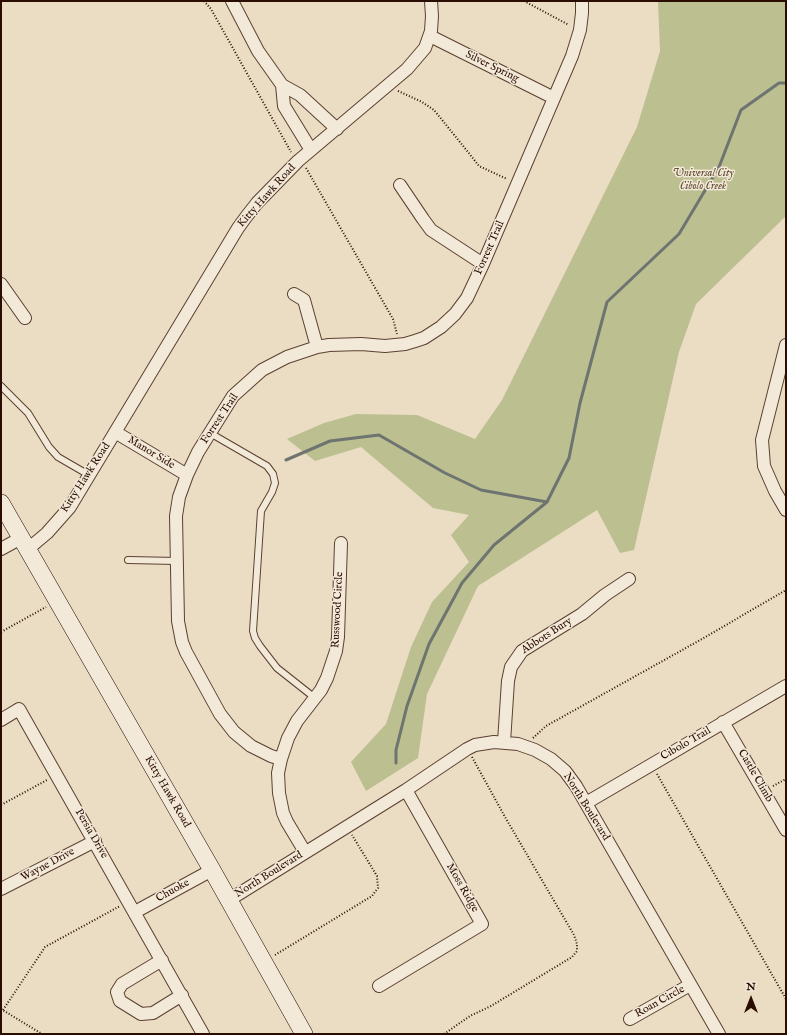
<!DOCTYPE html>
<style>
body{margin:0}
#map{position:relative;width:787px;height:1035px;overflow:hidden;background:#ebddc3;font-family:"IM FELL English",serif}
canvas{display:block}
.frame{position:absolute;inset:0;border:2px solid #2b0c00;pointer-events:none}
.north{position:absolute;left:731px;top:979px;width:40px;height:40px;-webkit-text-stroke:3px #f2e9d8;paint-order:stroke;rotate:0deg;font-size:11px;font-weight:700;line-height:16px;text-align:center;color:#2b0c00}
.north::after{content:'';display:block;margin:auto;width:14px;height:18px;background:#2b0c00;clip-path:polygon(50% 0,100% 100%,50% 72%,0 100%)}
</style>
<div id="map">
<canvas width="787" height="1035"></canvas>
<div class="frame"></div>
<div class="north">N</div>
</div>
<script>
const g = document.querySelector('canvas').getContext('2d');
g.lineJoin = 'round';
function fill(path, color) {
  g.fillStyle = color;
  g.fill(path, 'evenodd');
}
function poly(rows) {
  const path = new Path2D();
  for (const r of rows) {
    path.moveTo(r[0], r[1]);
    for (let i = 2; i < r.length; i += 2) path.lineTo(r[i], r[i + 1]);
  }
  return path;
}
function strokePath(path, color, width, dash) {
  g.strokeStyle = color;
  g.lineWidth = width;
  g.lineCap = dash ? 'butt' : 'round';
  g.setLineDash(dash || []);
  g.stroke(path);
}
function write(font, color, halo, rows, align = 'center') {
  g.font = font + ' "IM FELL English",serif';
  g.lineWidth = 3;
  g.setLineDash([]);
  g.textBaseline = 'middle';
  g.strokeStyle = halo;
  g.fillStyle = color;
  for (const [text, x, y, turn = 0] of rows) {
    g.save();
    g.translate(x, y);
    g.rotate((+turn || 0) * Math.PI / 180);
    g.textAlign = isNaN(turn) ? turn : align;
    if (halo) g.strokeText(text, 0, 0);
    g.fillText(text, 0, 0);
    g.restore();
  }
}
const green = poly([
 [658,1,786,1,786,216,696,304,679,352,634,550,620,553,597,510,478,586,427,694,418,758,366,791,351,762,386,724,411,647,432,602,469,562,451,535,469,515,433,508,361,447,315,461,287,439,324,423,356,414,417,415,475,439,502,400,637,127,660,51]
]);
const stream = poly([
 [286,460,330,441,379,435,445,473,481,490,547,502],
 [396,763,396,750,407,706,429,644,462,583,494,545,547,502,569,458,580,403,607,302,679,234,719,167,741,110,779,83,786,83]
]);
const path = poly([
 [204,1,211,9,291,152],
 [524,1,569,25],
 [398,91,422,102,434,110,468,152,479,166,507,179],
 [306,168,393,319,397,334],
 [1,632,46,607],
 [533,738,546,726,702,639,786,590],
 [657,774,786,999],
 [773,786,786,779],
 [1,805,47,780],
 [275,955,372,896,378,888,377,876,352,835],
 [1,1009,42,1034],
 [3,1010,45,947,120,906],
 [444,1034,470,1016,491,1006,572,957,577,951,577,944,574,935,505,817,472,757]
]);
const lane = poly([
 [1,386,28,413,49,447,58,457,89,475],
 [210,433,267,466,273,474,275,483,272,492,261,511,253,631,255,638,260,646,277,668,315,698],
 [128,560,177,561]
]);
const street = poly([
 [232,1,258,51,282,85,300,95,337,129],
 [430,36,554,98],
 [282,85,284,106,311,150],
 [400,185,423,219,431,230,483,264],
 [1,284,25,318],
 [294,294,304,300,317,347],
 [786,345,762,440,764,466,775,491,786,510],
 [115,432,187,475],
 [1,549,21,538],
 [28,549,47,533,70,507,238,228,246,217,257,203,298,161,407,69,425,48,431,31,432,16,431,1],
 [1,720,19,709,203,1034],
 [723,722,786,830],
 [504,742,508,681,511,667,522,651,582,614,605,595,629,579],
 [281,759,271,756,251,746,234,732,220,714,186,652,182,642,178,621,176,516,179,497,187,475,198,452,233,396,262,370,287,357,317,347,329,345,361,344,385,346,405,344,415,341,424,338,441,327,455,314,467,298,483,264,572,56,580,30,582,13,582,1],
 [586,803,786,686],
 [305,852,287,822,283,813,279,793,278,773,281,759,288,738,297,721,321,690,327,678,336,651,338,637,341,543],
 [1,889,95,841],
 [229,900,406,790,467,749,475,745,494,742,518,744,535,750,551,759,565,771,576,786,719,1034],
 [135,912,212,870],
 [162,960,122,984,117,992,120,1001,141,1014,153,1013,182,995],
 [379,986,482,924,406,790],
 [630,1019,690,985]
]);
const secondary = poly([
 [1,503,212,870,304,1034]
]);
const streetNames = [
 ["Silver Spring",492,67,26],
 ["Kitty Hawk Road",267,196,-48],
 ["Forrest Trail",490,248,-66],
 ["Forrest Trail",220,419,-56],
 ["Manor Side",151,453,31],
 ["Kitty Hawk Road",86,478,-57],
 ["Russwood Circle",338,610,-87],
 ["Abbots Bury",547,636,-33],
 ["Cibolo Trail",686,744,-30],
 ["Castle Climb",755,776,60],
 ["Kitty Hawk Road",167,792,60],
 ["North Boulevard",586,807,58],
 ["Persia Drive",91,834,60],
 ["Wayne Drive",48,865,-28],
 ["North Boulevard",269,875,-32],
 ["Moss Ridge",462,888,60],
 ["Chuoke",173,891,-29],
 ["Roan Circle",660,1002,-29]
];
const parkNames = [
 ["Universal City",703,174],
 ["Cibolo Creek",703,187]
];
fill(green, '#bcbf90');
strokePath(stream, '#6e7470', 3);
strokePath(lane, '#5b4031', 8);
strokePath(street, '#5b4031', 14);
strokePath(secondary, '#2b0c00', 18);
strokePath(path, '#2b0c00', 2, [1, 2]);
strokePath(lane, '#f2e9d8', 6);
strokePath(street, '#f2e9d8', 12);
strokePath(secondary, '#f2e9d8', 17);
write('11px', '#2b0c00', '#f2e9d8', streetNames);
write('italic 11px', '#5e4b32', '#f2e9d8', parkNames);
</script>
